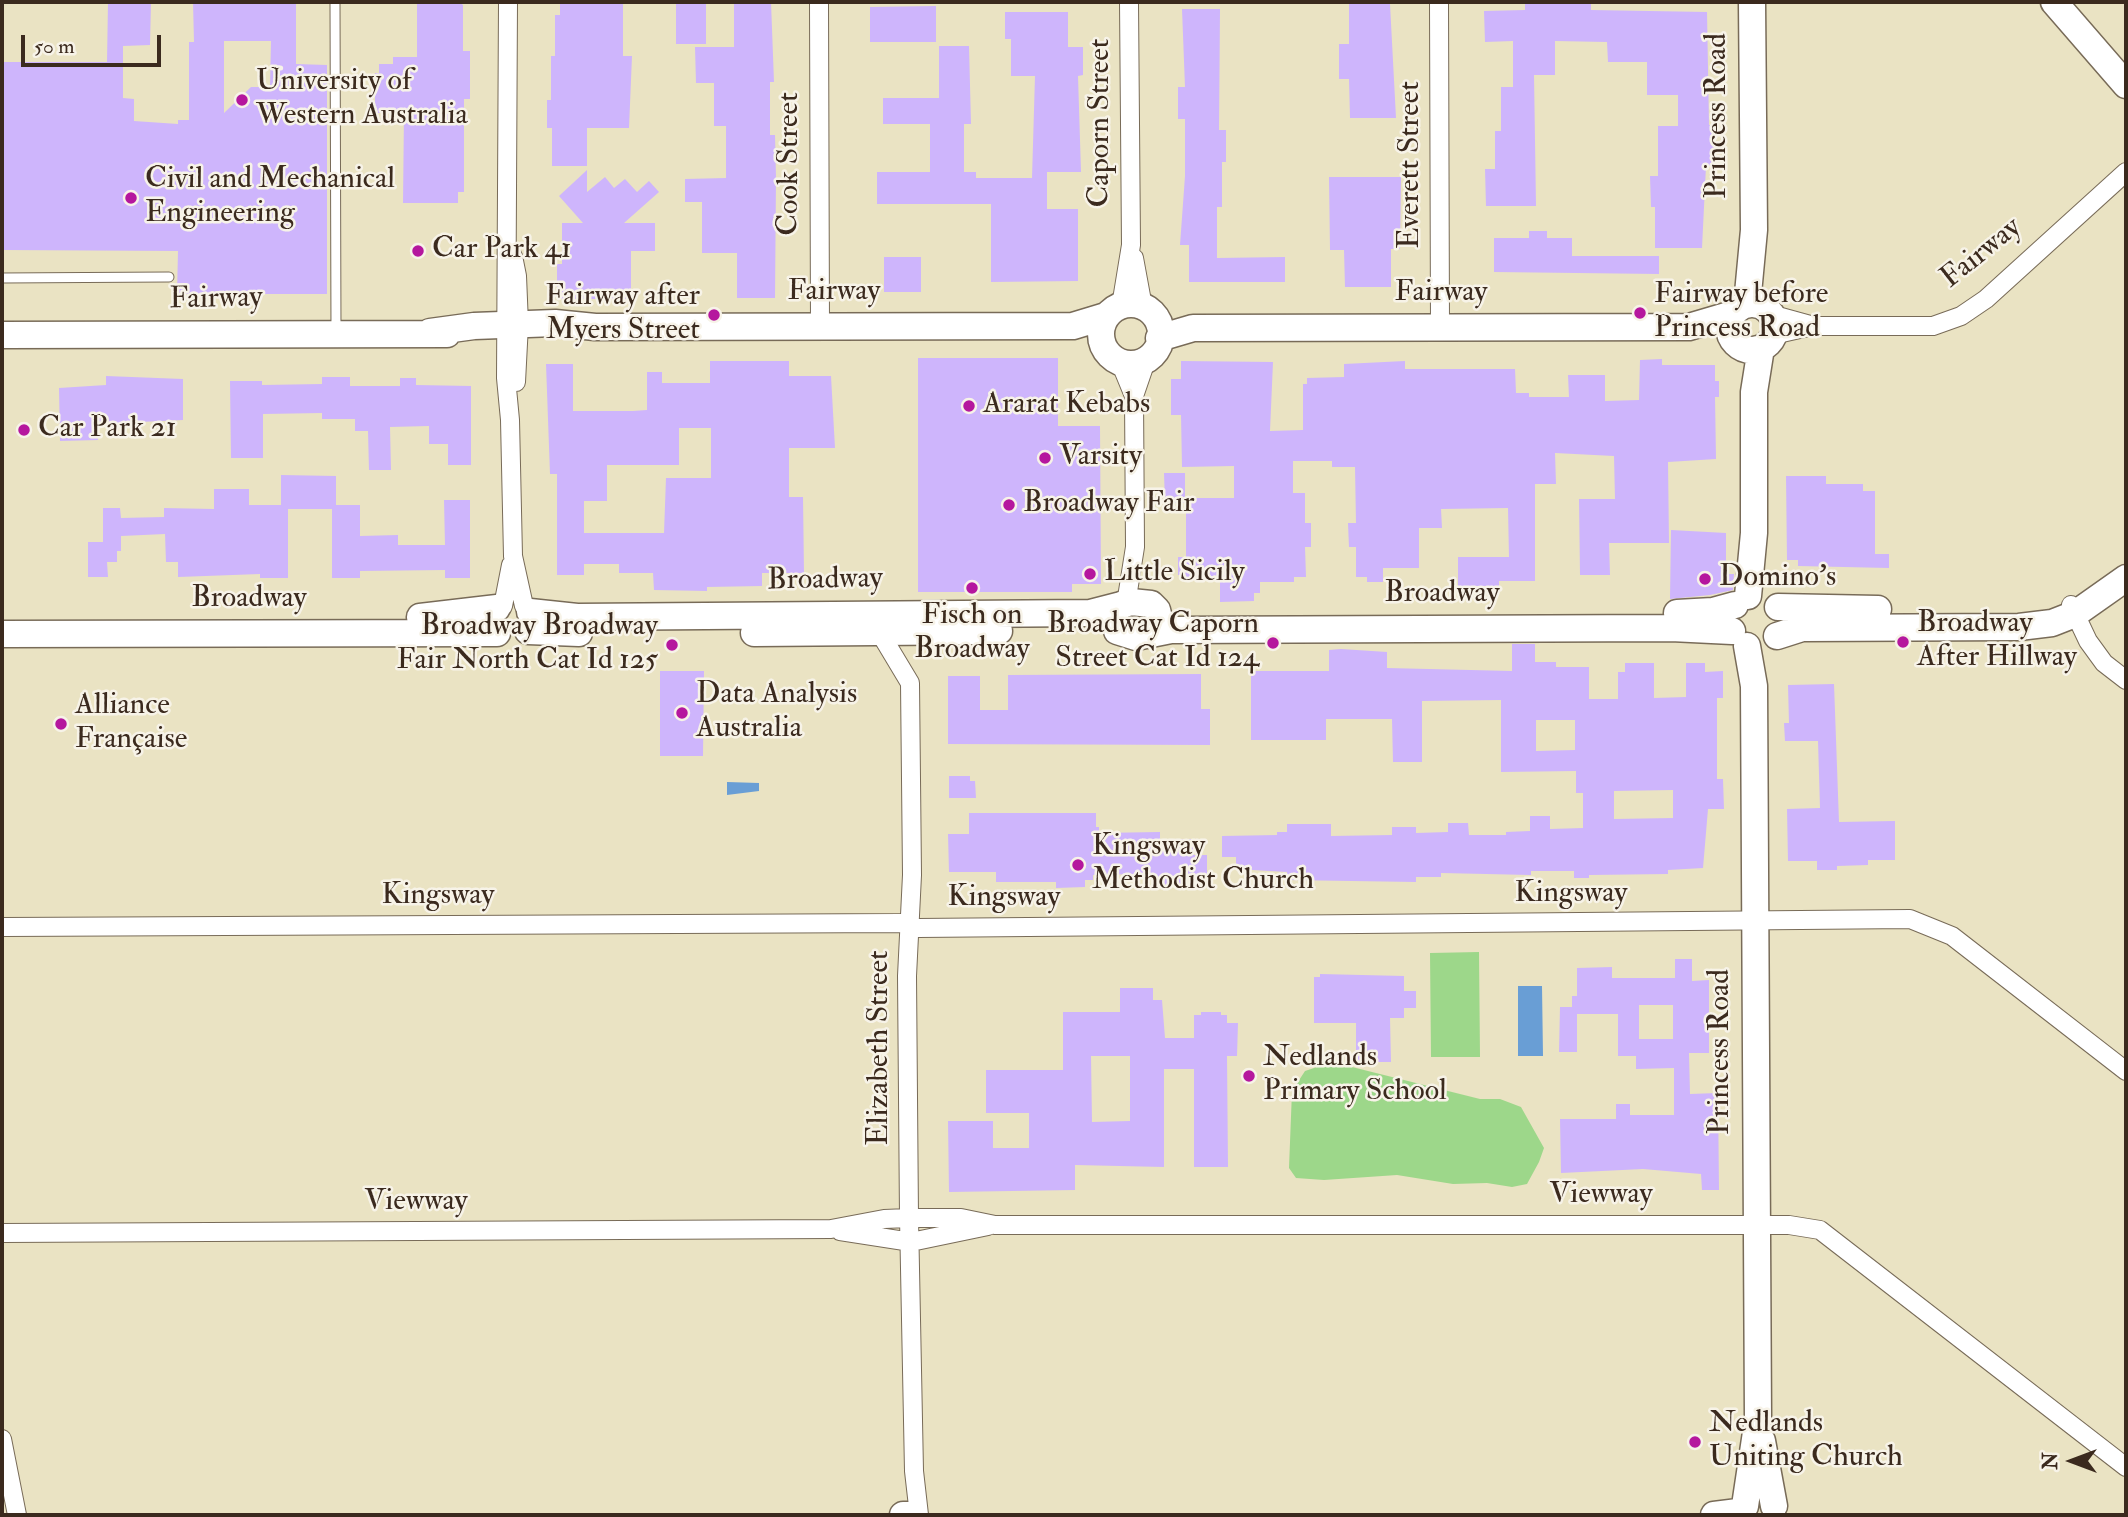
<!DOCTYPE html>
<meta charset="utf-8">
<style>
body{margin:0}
#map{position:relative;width:2128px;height:1517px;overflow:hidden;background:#eae3c3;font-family:"IM FELL Double Pica",serif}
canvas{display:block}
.frame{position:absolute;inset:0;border:4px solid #3b2a1e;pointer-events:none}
.north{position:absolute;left:2037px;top:1426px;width:70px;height:70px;-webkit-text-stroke:5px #f7f3e8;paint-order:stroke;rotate:270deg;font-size:19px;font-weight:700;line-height:28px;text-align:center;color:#3b2a1e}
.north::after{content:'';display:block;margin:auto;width:24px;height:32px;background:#3b2a1e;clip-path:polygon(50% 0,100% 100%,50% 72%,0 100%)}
.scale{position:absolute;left:21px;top:35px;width:140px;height:32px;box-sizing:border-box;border:4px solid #3b2a1e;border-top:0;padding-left:9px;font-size:21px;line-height:24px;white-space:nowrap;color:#3b2a1e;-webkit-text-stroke:5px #f7f3e8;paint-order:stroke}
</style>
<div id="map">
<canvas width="2128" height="1517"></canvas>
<div class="frame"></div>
<div class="north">N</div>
<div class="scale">50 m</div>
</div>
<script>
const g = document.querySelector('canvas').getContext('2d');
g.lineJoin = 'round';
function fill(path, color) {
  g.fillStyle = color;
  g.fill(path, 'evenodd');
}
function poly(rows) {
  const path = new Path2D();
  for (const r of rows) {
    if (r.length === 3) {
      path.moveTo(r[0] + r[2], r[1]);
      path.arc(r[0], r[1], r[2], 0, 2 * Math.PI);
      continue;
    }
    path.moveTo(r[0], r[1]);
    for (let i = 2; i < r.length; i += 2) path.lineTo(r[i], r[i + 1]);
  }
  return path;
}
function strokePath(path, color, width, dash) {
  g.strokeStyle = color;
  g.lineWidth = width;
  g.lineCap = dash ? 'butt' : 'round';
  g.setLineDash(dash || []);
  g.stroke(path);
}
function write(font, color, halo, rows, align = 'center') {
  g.font = font + ' "IM FELL Double Pica",serif';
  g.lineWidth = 5;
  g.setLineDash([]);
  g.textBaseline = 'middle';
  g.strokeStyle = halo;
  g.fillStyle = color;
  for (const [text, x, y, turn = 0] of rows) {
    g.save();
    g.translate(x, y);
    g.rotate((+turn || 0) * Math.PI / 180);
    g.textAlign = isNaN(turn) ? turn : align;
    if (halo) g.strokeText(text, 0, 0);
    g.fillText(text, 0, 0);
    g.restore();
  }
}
const green = poly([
 [1479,952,1480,1057,1431,1057,1430,953],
 [1332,1062,1480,1099,1500,1099,1521,1107,1544,1148,1539,1162,1527,1184,1512,1187,1487,1183,1453,1184,1397,1175,1324,1180,1296,1178,1289,1168,1292,1091,1305,1071]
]);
const water = poly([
 [727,782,759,783,759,791,727,795],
 [1518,986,1542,986,1543,1056,1518,1056]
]);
const building = poly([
 [108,2,151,2,150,45,123,46,123,98,134,99,134,121,178,124,178,120,189,120,189,42,194,42,193,2,296,2,296,64,327,65,327,294,177,294,178,251,2,250,2,62,107,62],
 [224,41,271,41,270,87,251,87,224,113],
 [417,2,459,2,463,5,463,51,470,51,470,99,464,99,464,192,458,192,458,203,403,203,404,113,375,113,375,73,379,73,379,64,393,64,393,57,417,57],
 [560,2,623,2,623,56,632,56,629,128,587,128,587,166,552,166,552,128,547,128,547,100,551,100,551,56,555,56,555,15,560,15],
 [734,2,771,2,774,82,770,82,770,135,775,135,776,178,775,298,737,298,737,253,702,253,702,202,685,202,685,179,726,178,726,126,714,126,714,83,696,83,695,47,734,47],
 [1525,2,1591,4,1591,10,1707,12,1709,125,1714,125,1714,166,1706,166,1702,248,1655,248,1655,207,1651,207,1650,176,1658,176,1658,126,1678,126,1678,95,1647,95,1647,62,1608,62,1607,42,1555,41,1555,75,1534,75,1536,206,1486,206,1485,169,1495,169,1495,131,1501,131,1501,87,1513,87,1513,41,1485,42,1484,11,1525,10],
 [676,4,706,4,706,44,676,44],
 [1349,4,1390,4,1396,118,1350,118,1349,79,1339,79,1339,44,1349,44],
 [936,6,936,42,870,42,870,7],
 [1182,9,1220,9,1219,130,1226,130,1226,162,1222,162,1222,207,1217,207,1217,258,1285,257,1285,282,1189,282,1189,245,1180,245,1185,176,1185,119,1178,119,1178,87,1185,87],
 [1005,12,1068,12,1068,47,1083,47,1083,75,1078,76,1081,172,1047,172,1047,209,1078,209,1078,281,991,282,991,204,877,204,877,172,930,172,930,124,883,124,883,98,939,98,939,46,969,46,971,124,964,124,964,172,976,172,976,178,1032,178,1035,76,1011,76,1011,39,1005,39],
 [587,170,587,192,605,177,614,188,625,179,637,192,649,181,659,192,624,223,655,223,655,251,631,251,631,299,557,299,557,264,562,264,562,223,583,223,559,196],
 [1329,177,1401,177,1400,249,1391,249,1391,287,1345,287,1344,250,1330,250],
 [1529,231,1547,231,1547,238,1572,238,1572,256,1659,256,1659,274,1494,272,1494,238,1529,238],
 [884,257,921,257,921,292,884,292],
 [918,358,1058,358,1058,426,1100,426,1101,584,1072,584,1072,592,918,592],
 [1662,359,1662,365,1715,365,1715,381,1719,381,1719,397,1715,397,1716,459,1668,462,1669,543,1609,543,1610,575,1580,575,1579,499,1615,499,1614,456,1555,453,1556,484,1535,484,1535,581,1499,581,1499,586,1458,586,1458,557,1509,557,1508,508,1441,509,1442,528,1419,528,1419,568,1383,568,1383,582,1367,582,1367,577,1356,577,1356,547,1349,547,1348,523,1356,523,1355,467,1332,467,1332,461,1293,461,1293,493,1305,493,1305,523,1311,523,1311,547,1305,547,1306,577,1294,577,1294,582,1260,582,1260,593,1254,593,1254,601,1220,602,1220,580,1186,580,1186,575,1178,575,1178,557,1186,557,1186,498,1234,498,1234,466,1182,467,1181,415,1171,415,1171,379,1181,379,1181,361,1273,362,1270,431,1303,430,1303,384,1307,384,1307,378,1344,377,1344,364,1405,361,1405,369,1515,369,1516,393,1529,393,1529,397,1569,397,1568,375,1605,375,1605,401,1639,400,1640,360],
 [710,361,789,361,789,376,831,376,835,448,789,448,789,497,803,497,804,573,762,573,762,586,707,587,707,591,654,590,653,573,619,573,619,564,584,564,584,575,557,575,557,474,550,474,546,364,573,364,573,411,633,411,647,410,647,372,662,372,662,383,710,383],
 [679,428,711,428,711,478,666,478,664,533,584,533,584,501,607,501,607,465,679,465],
 [106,376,183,379,183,420,97,424,98,440,60,441,59,388,106,385],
 [322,377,350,377,350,386,400,386,400,378,416,378,416,385,471,386,471,465,448,465,448,444,429,444,429,426,390,427,391,470,369,470,368,431,355,431,355,419,322,419,322,413,263,414,263,458,231,458,230,381,262,381,262,385,322,384],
 [1164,473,1185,473,1185,503,1165,503],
 [281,475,336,476,336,505,360,505,360,536,398,535,398,545,445,545,444,500,470,500,470,578,445,578,445,570,360,571,360,578,332,578,332,509,288,509,288,578,260,578,260,574,178,577,178,562,166,562,165,534,121,536,121,551,117,551,117,562,107,562,108,577,88,577,88,542,103,542,103,508,120,508,121,518,164,517,164,508,214,509,214,489,249,489,249,505,281,505],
 [1786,476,1826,476,1826,484,1863,484,1863,491,1875,491,1875,554,1889,554,1889,568,1798,566,1798,560,1787,560],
 [1671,530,1726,533,1726,574,1734,574,1733,590,1710,595,1670,599],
 [1512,644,1535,644,1535,662,1556,662,1556,667,1589,667,1589,699,1618,699,1618,672,1625,672,1625,663,1654,663,1654,698,1686,697,1686,663,1705,663,1705,672,1723,671,1723,698,1717,698,1717,779,1723,779,1724,809,1708,809,1703,868,1668,870,1668,874,1589,875,1589,878,1574,878,1574,871,1531,871,1531,875,1441,873,1441,877,1416,877,1416,882,1287,880,1287,872,1236,869,1236,857,1222,857,1222,836,1277,835,1277,832,1287,832,1287,824,1331,824,1331,836,1392,835,1392,827,1416,827,1416,833,1448,832,1448,823,1468,823,1469,835,1506,835,1506,832,1530,831,1530,816,1550,816,1550,829,1583,828,1583,793,1576,793,1576,771,1501,772,1501,700,1422,701,1422,762,1393,762,1392,719,1326,719,1326,740,1251,740,1251,671,1329,671,1329,650,1341,649,1387,652,1387,668,1512,671],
 [1536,720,1575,720,1575,750,1536,751],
 [1673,790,1673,818,1614,819,1614,791],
 [660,671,704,671,703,756,660,756],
 [1201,674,1201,709,1210,709,1210,745,948,744,948,676,980,676,980,710,1008,710,1008,675],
 [1834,684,1839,822,1895,821,1895,860,1868,860,1868,865,1837,866,1837,870,1817,870,1817,861,1788,861,1787,809,1820,808,1818,741,1785,741,1784,723,1789,723,1788,685],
 [949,776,970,776,970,781,975,781,976,798,949,798],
 [969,813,1096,813,1096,827,1099,827,1099,833,1160,832,1160,839,1194,839,1194,855,1207,855,1207,879,1184,879,1184,886,1163,886,1163,878,1135,879,1135,874,1093,875,1093,880,1085,880,1085,887,1056,888,1056,882,996,882,996,872,949,872,948,834,969,834],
 [1675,959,1692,959,1692,981,1709,980,1709,1053,1689,1053,1690,1094,1718,1093,1719,1190,1702,1190,1701,1174,1643,1169,1561,1173,1560,1119,1616,1119,1616,1104,1630,1104,1630,1115,1674,1115,1674,1068,1636,1069,1636,1056,1618,1056,1618,1014,1577,1014,1577,1052,1559,1052,1560,1007,1572,1007,1572,996,1577,996,1577,968,1612,967,1612,978,1675,978],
 [1639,1005,1673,1005,1673,1039,1639,1039],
 [1320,974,1404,976,1404,991,1416,991,1416,1008,1404,1008,1404,1018,1390,1018,1391,1062,1356,1062,1356,1023,1314,1023,1314,977,1320,977],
 [1120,988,1153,988,1153,1000,1162,1000,1165,1038,1194,1038,1194,1015,1201,1015,1201,1012,1221,1012,1221,1015,1227,1015,1227,1023,1238,1023,1237,1056,1227,1056,1228,1167,1194,1167,1194,1069,1164,1069,1164,1167,1075,1165,1075,1190,949,1192,948,1121,993,1121,993,1148,1029,1148,1029,1113,986,1113,986,1070,1063,1070,1063,1012,1120,1012],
 [1091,1056,1130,1056,1130,1121,1092,1122]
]);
const lane = poly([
 [335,2,336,332],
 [2,278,169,277]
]);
const street = poly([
 [508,2,506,378,510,420,513,556,524,606],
 [819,2,820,327],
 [1439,2,1440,327],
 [513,256,517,276,519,324,516,382],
 [1134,258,1143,307],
 [1121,306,1131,245,1129,2],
 [1770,314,1810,325],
 [1773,335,1813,326,1933,326,1961,316,1986,299,2126,172],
 [1120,362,1134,396],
 [1126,604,1135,547,1134,396,1147,358],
 [2071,605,2088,641,2104,663,2126,680],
 [503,606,511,565],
 [880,633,910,683,912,875,907,976,909,1218,914,1471,919,1515],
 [2,927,901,923,918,928,1910,919,1952,936,2126,1071],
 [840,1231,911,1242,988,1226],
 [2,1233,831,1229,884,1219,909,1218,961,1218,995,1225,1789,1225,1820,1230,2126,1467],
 [2,1439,17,1515]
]);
const secondary = poly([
 [2054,2,2126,85],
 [1747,304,1754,230,1752,2],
 [1752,327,23],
 [1131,334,30],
 [430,332,474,326,555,323,595,327,1073,326,1106,316],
 [2,335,447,334],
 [1159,338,1193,328,1689,327,1733,314],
 [1748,596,1754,533,1754,392,1761,348],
 [1778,607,1878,609],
 [530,612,577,617,1090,613,1121,605],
 [1677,613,1713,611,1735,605],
 [420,617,497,608],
 [528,631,579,633],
 [1153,632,1159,618,1157,610,1151,604,1131,602,1121,605,1113,614,1117,631,1136,637,1171,630,1671,628,1732,631],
 [754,633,999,631],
 [2,634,497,633],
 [1777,636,1802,628,2019,627,2052,623,2075,614,2126,578],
 [1762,1441,1774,1506],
 [1745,1506,1758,1419,1754,686,1747,646],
 [903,1515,914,1515],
 [1714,1515,1738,1512]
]);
const markers = [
 [242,100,7,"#b5179e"],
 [131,198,7,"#b5179e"],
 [418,251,7,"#b5179e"],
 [1640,313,7,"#b5179e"],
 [714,315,7,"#b5179e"],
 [969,406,7,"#b5179e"],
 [24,430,7,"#b5179e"],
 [1045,458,7,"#b5179e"],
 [1009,505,7,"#b5179e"],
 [1090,574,7,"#b5179e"],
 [1705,579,7,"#b5179e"],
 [972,588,7,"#b5179e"],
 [1903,642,7,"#b5179e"],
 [1273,643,7,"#b5179e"],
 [672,645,7,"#b5179e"],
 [682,713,7,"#b5179e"],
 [61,724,7,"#b5179e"],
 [1078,865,7,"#b5179e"],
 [1249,1076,7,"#b5179e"],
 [1695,1442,7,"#b5179e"]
];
const poiNames = [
 ["University of",256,83],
 ["Western Australia",256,117],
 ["Civil and Mechanical",145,181],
 ["Engineering",145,215],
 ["Car Park 41",432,251],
 ["Fairway before",1654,296],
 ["Princess Road",1654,330],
 ["Fairway after",700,298,"right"],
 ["Myers Street",700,332,"right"],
 ["Ararat Kebabs",983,406],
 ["Car Park 21",38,430],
 ["Varsity",1059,458],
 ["Broadway Fair",1023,505],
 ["Little Sicily",1104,574],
 ["Domino's",1719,579],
 ["Fisch on",972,617,"center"],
 ["Broadway",972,651,"center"],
 ["Broadway",1917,625],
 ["After Hillway",1917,659],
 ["Broadway Caporn",1259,626,"right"],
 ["Street Cat Id 124",1259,660,"right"],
 ["Broadway Broadway",658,628,"right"],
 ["Fair North Cat Id 125",658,662,"right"],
 ["Data Analysis",696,696],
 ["Australia",696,730],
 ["Alliance",75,707],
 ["Française",75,741],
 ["Kingsway",1092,848],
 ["Methodist Church",1092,882],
 ["Nedlands",1263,1059],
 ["Primary School",1263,1093],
 ["Nedlands",1709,1425],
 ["Uniting Church",1709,1459]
];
const streetNames = [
 ["Princess Road",1719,116,-90],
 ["Caporn Street",1102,123,-90],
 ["Cook Street",791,164,-90],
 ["Everett Street",1412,165,-90],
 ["Fairway",1982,254,-39],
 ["Fairway",834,293],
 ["Fairway",1441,294],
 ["Fairway",216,300,-1],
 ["Broadway",825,581,-1],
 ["Broadway",1442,595],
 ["Broadway",249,600],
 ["Kingsway",1571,895],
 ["Kingsway",438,897],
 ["Kingsway",1004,899],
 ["Elizabeth Street",881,1048,-90],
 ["Princess Road",1722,1052,-90],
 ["Viewway",1601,1196],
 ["Viewway",416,1203]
];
fill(green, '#9dd78a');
fill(water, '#699ed5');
fill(building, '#ceb5fc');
strokePath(lane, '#786b58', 11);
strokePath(street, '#786b58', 20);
strokePath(secondary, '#786b58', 29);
strokePath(lane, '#fff', 9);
strokePath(street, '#fff', 18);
strokePath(secondary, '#fff', 26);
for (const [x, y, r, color] of markers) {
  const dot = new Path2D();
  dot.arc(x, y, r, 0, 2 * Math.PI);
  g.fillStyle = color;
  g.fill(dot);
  strokePath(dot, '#f7f3e8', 2.5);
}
write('30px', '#3b2a1e', '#f7f3e8', poiNames, 'left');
write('30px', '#3b2a1e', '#f7f3e8', streetNames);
</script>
